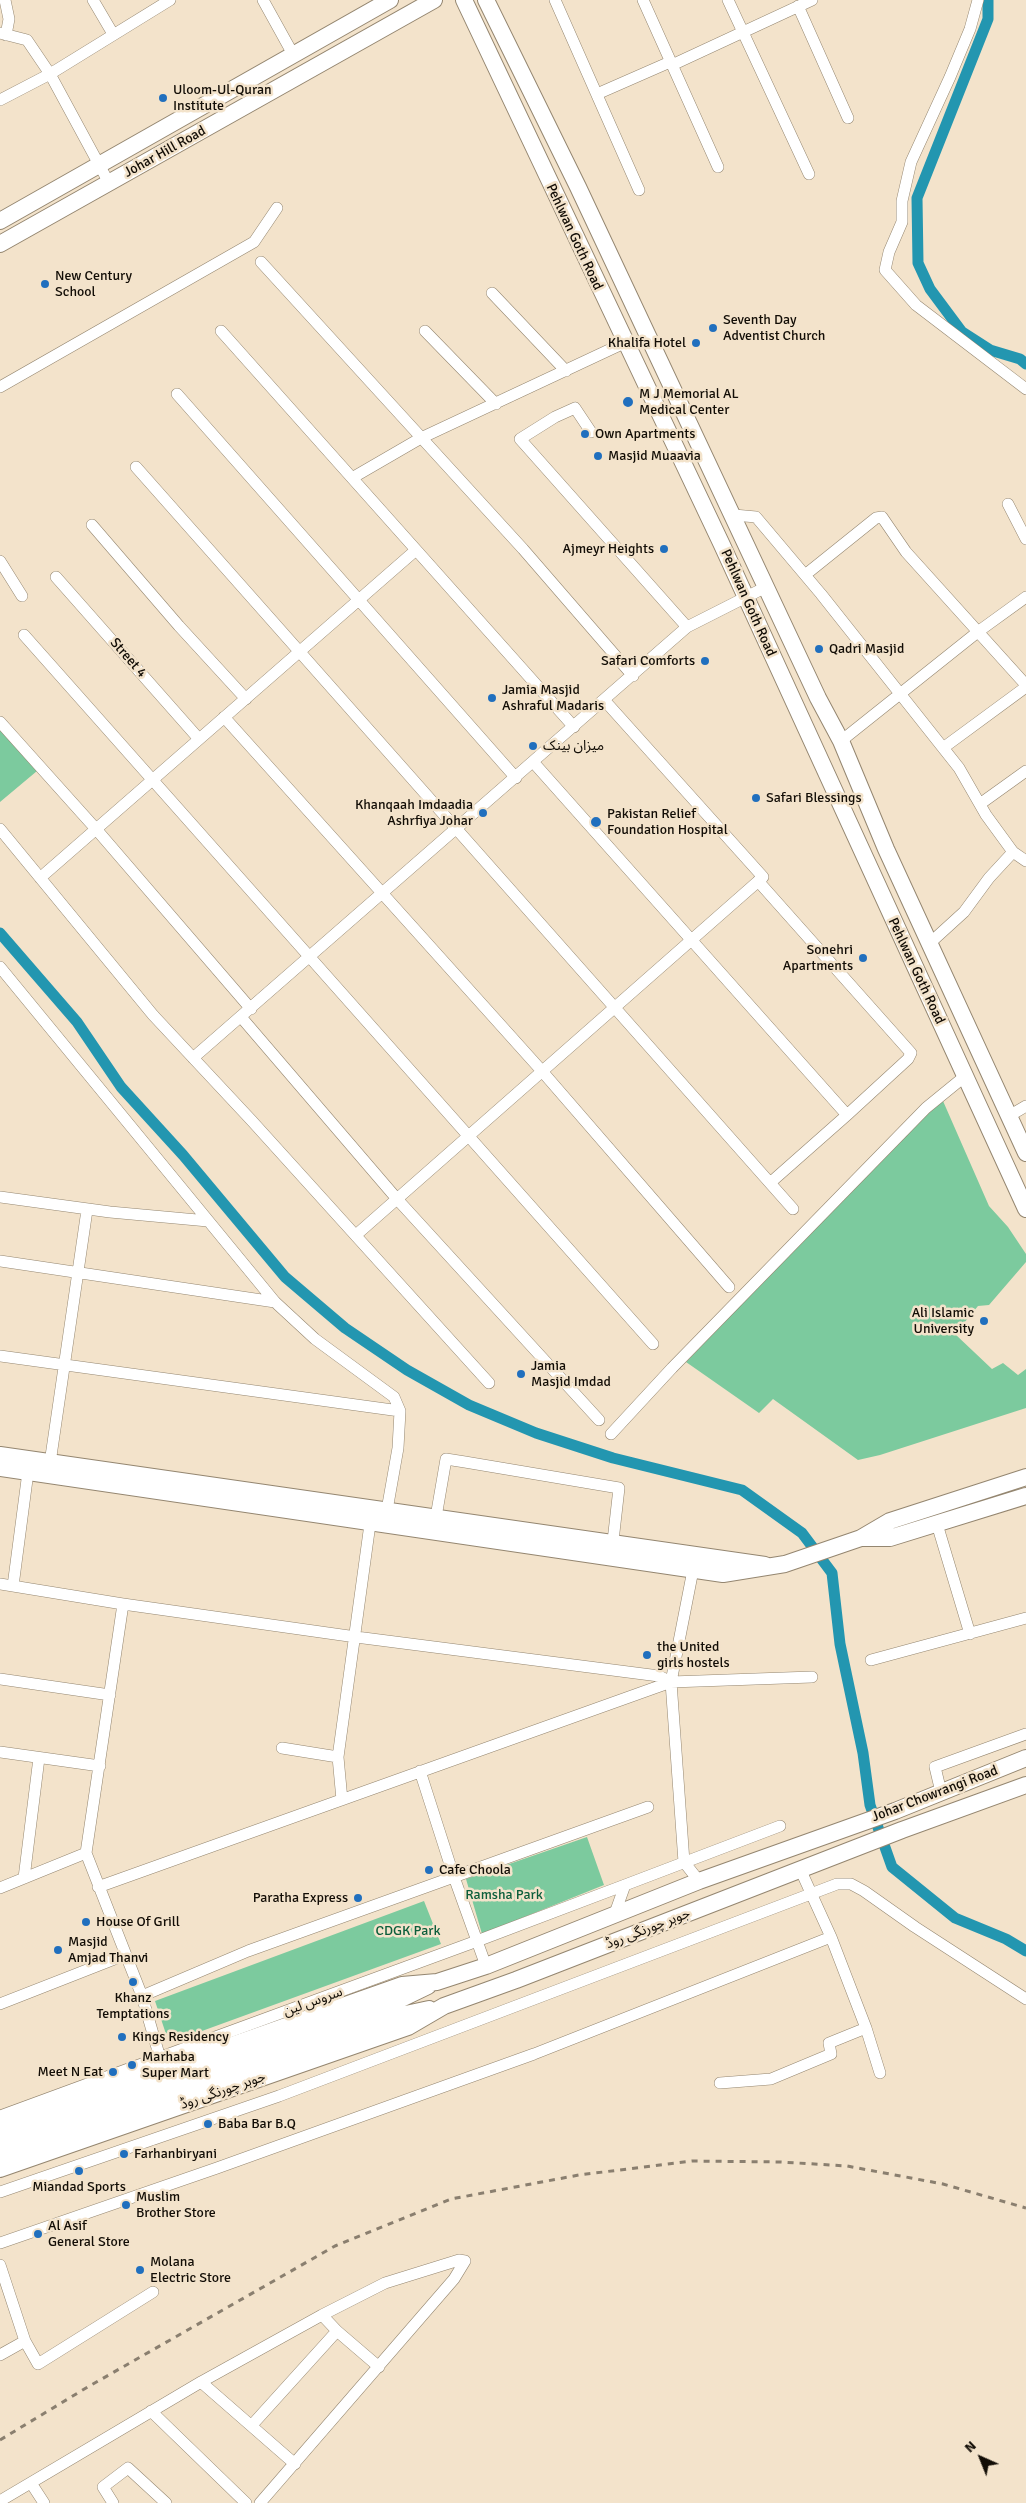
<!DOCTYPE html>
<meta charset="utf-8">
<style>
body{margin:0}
#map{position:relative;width:1026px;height:2503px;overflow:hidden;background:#f3e3cb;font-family:Signika,sans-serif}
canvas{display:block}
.north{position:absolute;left:956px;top:2433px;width:50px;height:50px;-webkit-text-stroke:4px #f3e3cb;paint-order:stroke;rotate:316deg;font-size:14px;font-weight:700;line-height:20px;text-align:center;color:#120d06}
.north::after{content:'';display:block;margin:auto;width:18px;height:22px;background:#120d06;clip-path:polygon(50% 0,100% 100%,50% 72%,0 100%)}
</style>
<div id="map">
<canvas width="1026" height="2503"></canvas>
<div class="north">N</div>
</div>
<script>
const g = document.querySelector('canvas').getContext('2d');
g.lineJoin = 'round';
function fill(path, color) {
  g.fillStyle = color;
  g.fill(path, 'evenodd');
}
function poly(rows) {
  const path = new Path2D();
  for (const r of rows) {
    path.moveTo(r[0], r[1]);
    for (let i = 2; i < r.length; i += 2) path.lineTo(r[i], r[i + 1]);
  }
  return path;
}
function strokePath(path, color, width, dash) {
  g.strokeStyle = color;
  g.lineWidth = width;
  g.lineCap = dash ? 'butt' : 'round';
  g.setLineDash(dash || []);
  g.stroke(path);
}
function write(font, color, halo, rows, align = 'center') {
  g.font = font + ' Signika,"Noto Sans Arabic",sans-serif';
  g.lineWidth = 5;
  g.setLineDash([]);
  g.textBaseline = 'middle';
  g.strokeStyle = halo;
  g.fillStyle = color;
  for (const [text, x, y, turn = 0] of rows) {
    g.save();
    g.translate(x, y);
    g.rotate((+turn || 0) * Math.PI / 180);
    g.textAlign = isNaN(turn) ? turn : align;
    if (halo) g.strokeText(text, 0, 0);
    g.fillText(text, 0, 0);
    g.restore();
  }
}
const green = poly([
 [0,727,37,771,0,802],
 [943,1101,989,1206,1008,1227,1026,1254,1026,1262,989,1305,978,1306,955,1334,992,1369,1003,1363,1018,1375,1026,1369,1026,1408,880,1455,858,1460,773,1399,759,1413,686,1362,911,1128],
 [587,1837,604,1885,482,1934,466,1879],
 [424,1901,441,1944,169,2043,155,2001]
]);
const canal = poly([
 [988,0,988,19,917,198,918,263,930,289,962,332,990,350,1020,359,1026,364],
 [0,933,77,1022,121,1087,183,1155,285,1277,345,1328,407,1370,469,1405,536,1433,613,1458,742,1490,802,1533,832,1573,840,1644,863,1753,870,1805,892,1867,955,1918,1006,1939,1026,1951]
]);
const street = poly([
 [5,0,9,19,6,35],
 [93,0,113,34],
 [263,0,294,56],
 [555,0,639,190],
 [643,0,718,167],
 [728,0,809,174],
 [978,0,970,29,950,77,911,162,902,201,902,222,889,252,885,270,916,305,1026,389],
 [798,6,848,118],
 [0,33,27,40,50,74,109,183],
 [672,65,812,0],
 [597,94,670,62],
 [0,100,50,74,170,0],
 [261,262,523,549,633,676],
 [492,293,566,371],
 [221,331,574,727],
 [425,331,496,404],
 [0,387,254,242,277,208],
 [177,394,516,778],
 [136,467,793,1209],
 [352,478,421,438,624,343],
 [1008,504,1026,539],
 [734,515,756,517,821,594,959,768,986,815,1013,852,1026,861],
 [92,525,179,626,246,699],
 [0,561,22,596],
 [805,575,876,518,882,517,906,552,1026,685],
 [56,577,199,739],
 [687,627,766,587],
 [24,635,653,1344],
 [224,717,541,1070,729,1287],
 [0,722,96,829,251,1009],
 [841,741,979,631,1026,597],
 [943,748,1026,687],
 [534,763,847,1115],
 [980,804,1026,771],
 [0,829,153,1015,252,1121,489,1383],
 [40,878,416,550],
 [758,881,911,1053,908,1059,847,1115,770,1183],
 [930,943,964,912,989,878,1013,852],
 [0,967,275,1302,315,1339,394,1397,400,1411,398,1448,387,1510],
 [241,1017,397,1199,599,1420],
 [193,1058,687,627,520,439,555,417,575,408,591,432],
 [1009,1116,1026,1106],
 [0,1197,110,1212,208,1221],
 [356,1235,763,877,605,701],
 [0,1261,275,1302],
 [0,1356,400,1411],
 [611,1434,672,1368,926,1108,964,1077],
 [50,1463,87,1210],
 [436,1517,446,1459,465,1462,619,1488,613,1541],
 [937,1524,970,1634],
 [693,1570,671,1682,684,1862,699,1881],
 [0,1584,123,1604,356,1637,659,1676,671,1682],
 [13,1586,28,1472],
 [123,1604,86,1853,142,1996,160,2058],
 [871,1660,1026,1618],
 [0,1679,110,1695],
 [282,1748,338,1757],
 [0,1752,100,1766],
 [420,1771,454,1877,486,1966],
 [941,1792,935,1767,1026,1734],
 [342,1800,338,1757,370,1524],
 [801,1871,831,1937,866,2028,880,2073],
 [24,1878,39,1758],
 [98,1887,671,1682,812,1677],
 [0,1888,86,1853],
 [614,1916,625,1885,780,1826],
 [142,1996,248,1951,648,1807],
 [0,2004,125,1955],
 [720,2083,771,2079,831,2054,829,2043,866,2028],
 [0,2116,477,1941,625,1885],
 [0,2192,279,2096,837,1884,851,1884,864,1891,915,1927,1026,1999],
 [0,2243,217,2168,534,2054,831,1937],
 [0,2265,25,2341,38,2364,153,2292],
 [322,2315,337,2331,379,2367],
 [0,2355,25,2341],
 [201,2382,295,2464],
 [151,2411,246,2503],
 [252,2425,337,2331],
 [31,2483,44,2503],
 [0,2501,201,2382,322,2315,385,2283,459,2260,465,2261,454,2279,260,2503],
 [113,2503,103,2487,128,2468,166,2503]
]);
const secondary = poly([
 [464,0,722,545,1026,1209],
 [486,0,578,187,818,698,841,741,886,849,1026,1153],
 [0,221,390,0],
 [0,244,434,0],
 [0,1455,765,1565],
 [0,1468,723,1574,785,1564,861,1538,890,1521,1026,1477],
 [861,1538,890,1538,1026,1496],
 [0,2127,402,1985,437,1982,486,1966,699,1881,895,1811,1026,1758],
 [0,2141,401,1999,428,1986],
 [0,2157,401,2015,429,2009],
 [0,2169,408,2027,444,2006,516,1980,902,1830,1026,1785]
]);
const rail = poly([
 [0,2440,86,2388,335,2246,451,2199,579,2175,692,2161,781,2162,847,2166,943,2184,1026,2208]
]);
const markers = [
 [163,98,5,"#206fbe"],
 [45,284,5,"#206fbe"],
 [713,328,5,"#206fbe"],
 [696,343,5,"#206fbe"],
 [628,402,6,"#206fbe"],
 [585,434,5,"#206fbe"],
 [598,456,5,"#206fbe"],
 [664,549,5,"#206fbe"],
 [819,649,5,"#206fbe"],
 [705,661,5,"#206fbe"],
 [492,698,5,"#206fbe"],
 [533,746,5,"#206fbe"],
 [756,798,5,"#206fbe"],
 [483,813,5,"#206fbe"],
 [596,822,6,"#206fbe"],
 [863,958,5,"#206fbe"],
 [984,1321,5,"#206fbe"],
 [521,1374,5,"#206fbe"],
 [647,1655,5,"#206fbe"],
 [429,1870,5,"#206fbe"],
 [358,1898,5,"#206fbe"],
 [86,1922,5,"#206fbe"],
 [58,1950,5,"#206fbe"],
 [133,1982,5,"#206fbe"],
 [122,2037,5,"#206fbe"],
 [132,2065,5,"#206fbe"],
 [113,2072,5,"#206fbe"],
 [208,2124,5,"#206fbe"],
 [124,2154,5,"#206fbe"],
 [79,2171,5,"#206fbe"],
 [126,2205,5,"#206fbe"],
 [38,2234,5,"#206fbe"],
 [140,2270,5,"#206fbe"]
];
const poiNames = [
 ["Uloom-Ul-Quran",173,90],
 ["Institute",173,106],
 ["New Century",55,276],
 ["School",55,292],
 ["Seventh Day",723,320],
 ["Adventist Church",723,336],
 ["Khalifa Hotel",686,343,"right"],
 ["M J Memorial AL",639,394],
 ["Medical Center",639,410],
 ["Own Apartments",595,434],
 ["Masjid Muaavia",608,456],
 ["Ajmeyr Heights",654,549,"right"],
 ["Qadri Masjid",829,649],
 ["Safari Comforts",695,661,"right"],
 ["Jamia Masjid",502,690],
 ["Ashraful Madaris",502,706],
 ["میزان بینک",543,746],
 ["Safari Blessings",766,798],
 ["Khanqaah Imdaadia",473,805,"right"],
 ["Ashrfiya Johar",473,821,"right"],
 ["Pakistan Relief",607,814],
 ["Foundation Hospital",607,830],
 ["Sonehri",853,950,"right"],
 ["Apartments",853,966,"right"],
 ["Ali Islamic",974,1313,"right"],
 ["University",974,1329,"right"],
 ["Jamia",531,1366],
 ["Masjid Imdad",531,1382],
 ["the United",657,1647],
 ["girls hostels",657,1663],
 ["Cafe Choola",439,1870],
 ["Paratha Express",348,1898,"right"],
 ["House Of Grill",96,1922],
 ["Masjid",68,1942],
 ["Amjad Thanvi",68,1958],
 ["Khanz",133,1998,"center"],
 ["Temptations",133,2014,"center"],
 ["Kings Residency",132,2037],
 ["Marhaba",142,2057],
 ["Super Mart",142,2073],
 ["Meet N Eat",103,2072,"right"],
 ["Baba Bar B.Q",218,2124],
 ["Farhanbiryani",134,2154],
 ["Miandad Sports",79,2187,"center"],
 ["Muslim",136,2197],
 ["Brother Store",136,2213],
 ["Al Asif",48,2226],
 ["General Store",48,2242],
 ["Molana",150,2262],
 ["Electric Store",150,2278]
];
const streetNames = [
 ["Johar Hill Road",165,152,-29],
 ["Pehlwan Goth Road",574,237,65],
 ["Pehlwan Goth Road",748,603,66],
 ["Street 4",128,658,49],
 ["Pehlwan Goth Road",916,971,65],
 ["Johar Chowrangi Road",935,1794,-21],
 ["جوہر چورنگی روڈ",648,1929,-21],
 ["سروس لین",313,2002,-20],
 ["جوہر چورنگی روڈ",223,2091,-19]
];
const parkNames = [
 ["Ramsha Park",504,1895],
 ["CDGK Park",408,1931]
];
fill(green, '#7cca9e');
strokePath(canal, '#2396b0', 11);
strokePath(street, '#948670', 12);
strokePath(secondary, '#948670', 18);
strokePath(street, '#fff', 11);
strokePath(secondary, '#fff', 16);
strokePath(rail, '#8a7f6f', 3, [6, 6]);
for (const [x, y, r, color] of markers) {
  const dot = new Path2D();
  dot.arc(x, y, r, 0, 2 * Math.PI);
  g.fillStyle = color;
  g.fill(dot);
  strokePath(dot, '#f3e3cb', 2);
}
write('14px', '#120d06', '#f3e3cb', poiNames, 'left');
write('14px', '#120d06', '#f3e3cb', streetNames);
write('14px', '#0b5e3b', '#f3e3cb', parkNames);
</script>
